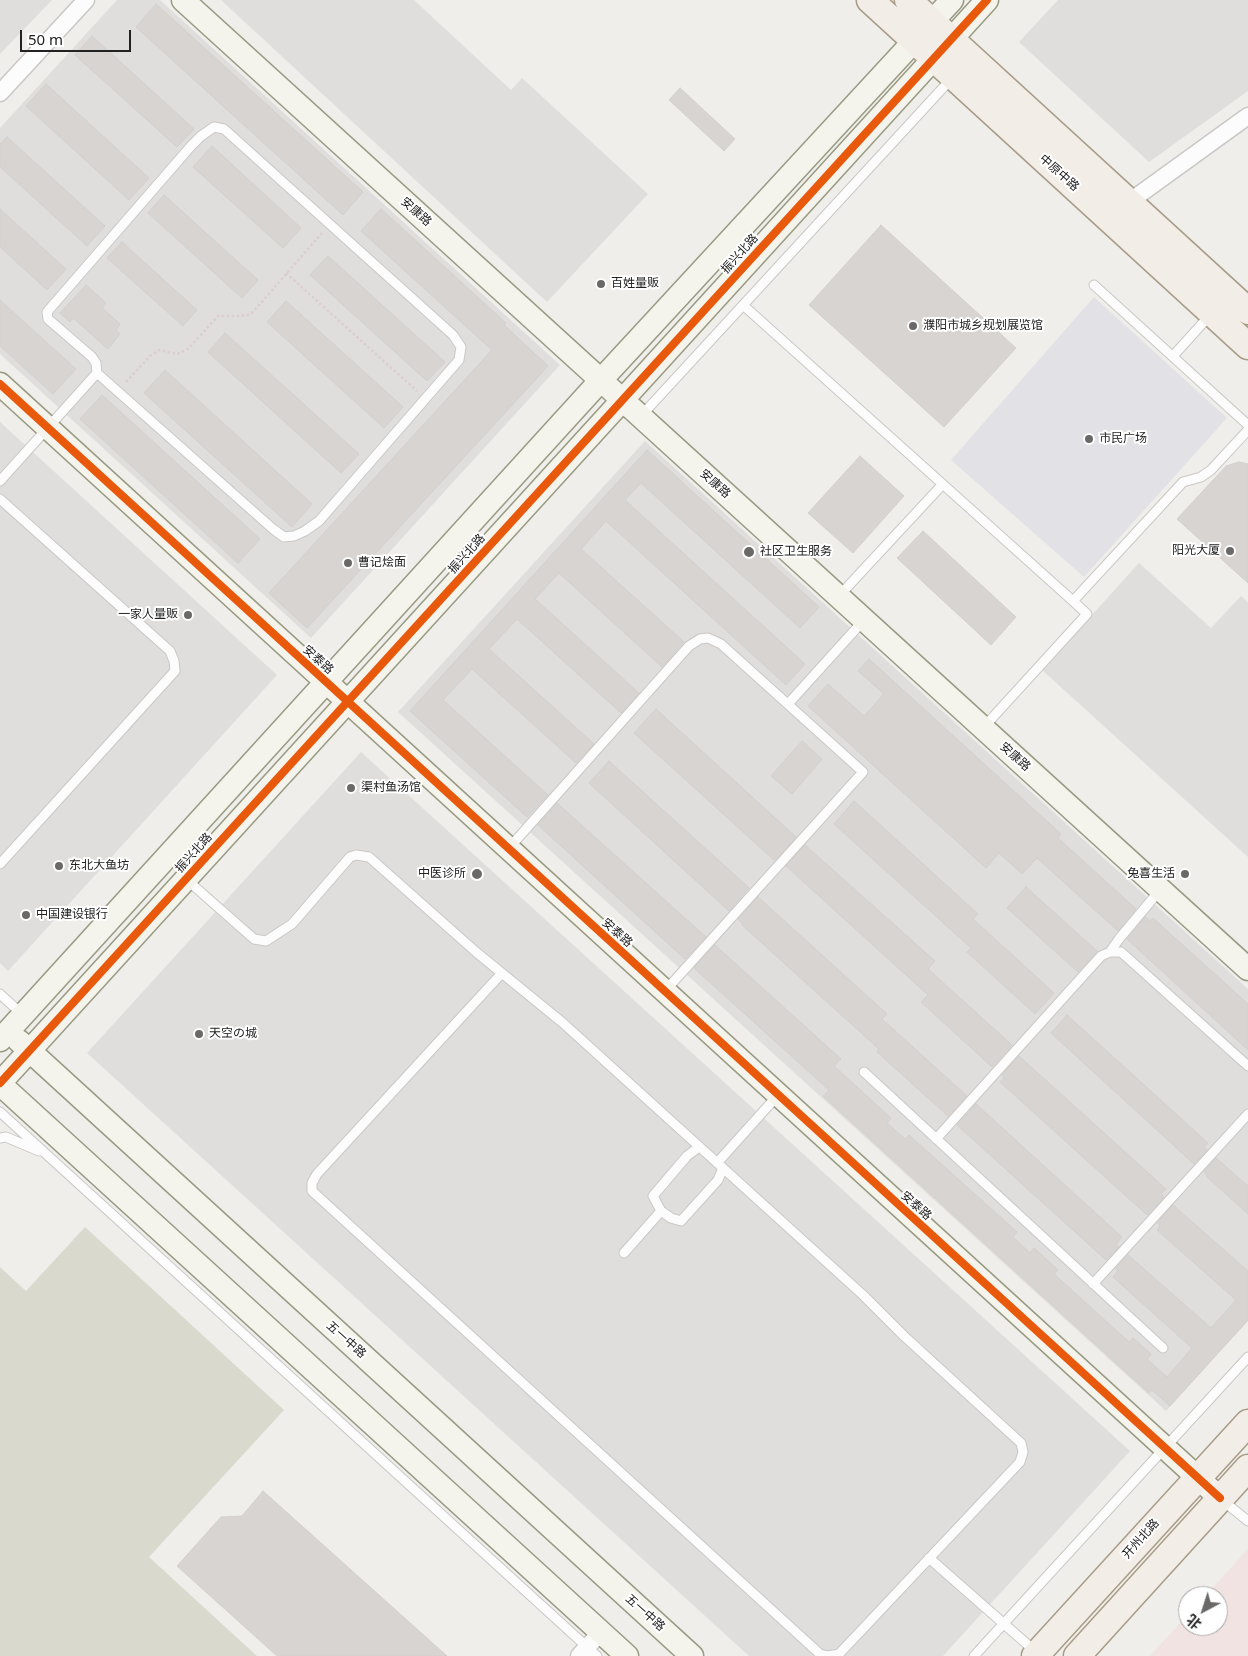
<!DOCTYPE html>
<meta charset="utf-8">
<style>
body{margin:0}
#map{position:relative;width:1248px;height:1656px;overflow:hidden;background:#f0eeeb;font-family:"Noto Sans","Noto Sans SC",sans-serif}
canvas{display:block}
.north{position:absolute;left:1178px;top:1586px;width:50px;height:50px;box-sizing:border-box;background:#fff;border:1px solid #a7a7a7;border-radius:50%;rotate:220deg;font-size:14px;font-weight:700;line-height:20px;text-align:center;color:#222}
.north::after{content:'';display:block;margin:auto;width:18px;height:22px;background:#6a6968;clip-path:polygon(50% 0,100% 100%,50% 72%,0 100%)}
.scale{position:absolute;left:20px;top:30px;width:111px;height:22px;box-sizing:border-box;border:2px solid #222;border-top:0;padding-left:6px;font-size:15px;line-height:18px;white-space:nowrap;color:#222;-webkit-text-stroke:4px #fff;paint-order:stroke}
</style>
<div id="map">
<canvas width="1248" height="1656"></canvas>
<div class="north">北</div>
<div class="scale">50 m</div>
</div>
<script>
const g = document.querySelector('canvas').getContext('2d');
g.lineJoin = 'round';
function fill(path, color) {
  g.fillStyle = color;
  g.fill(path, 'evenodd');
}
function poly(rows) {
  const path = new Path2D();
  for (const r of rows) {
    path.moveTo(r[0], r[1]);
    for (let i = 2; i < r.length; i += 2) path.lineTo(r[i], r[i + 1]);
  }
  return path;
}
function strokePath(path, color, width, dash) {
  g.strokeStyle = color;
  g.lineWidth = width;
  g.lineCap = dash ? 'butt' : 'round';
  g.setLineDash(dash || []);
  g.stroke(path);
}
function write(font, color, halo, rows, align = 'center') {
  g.font = font + ' "Noto Sans","Noto Sans SC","Noto Sans JP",sans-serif';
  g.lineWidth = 4;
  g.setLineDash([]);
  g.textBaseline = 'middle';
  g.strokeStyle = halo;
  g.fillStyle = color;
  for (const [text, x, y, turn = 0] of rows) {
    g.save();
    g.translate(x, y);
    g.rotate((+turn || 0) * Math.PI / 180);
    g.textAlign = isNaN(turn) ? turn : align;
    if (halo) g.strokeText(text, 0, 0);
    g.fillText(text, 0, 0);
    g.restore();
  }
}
const residential = poly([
 [0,0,52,0,0,54],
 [117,0,160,0,560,365,311,638,0,354,0,128],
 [221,0,414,0,511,90,522,78,648,194,547,302],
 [1058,0,1248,0,1248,91,1149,162,1019,42],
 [0,422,277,675,8,971,0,963],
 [645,441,1248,989,1248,1321,1166,1411,398,712],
 [1139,563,1211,628,1241,596,1248,602,1248,857,1042,670],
 [361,752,1130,1451,943,1656,749,1656,87,1053]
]);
const commercial = poly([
 [1248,1549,1248,1656,1150,1656,1188,1614,1188,1626,1218,1626,1218,1596,1205,1596]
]);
const construction = poly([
 [85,1227,284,1410,149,1557,257,1656,0,1656,0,1267,26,1291]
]);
const plaza = poly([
 [1094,297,1227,418,1084,577,951,460]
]);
const building = poly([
 [156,4,363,192,343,215,136,27,156,4],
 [92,36,194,129,177,147,75,55,92,36],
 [46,84,149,178,129,200,26,106,46,84],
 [680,88,735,139,724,151,669,100,680,88],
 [7,137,105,226,87,246,0,167,0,144,7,137],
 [212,146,301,228,283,248,193,167,212,146],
 [164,195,258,280,242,298,148,213,164,195],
 [0,209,66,269,47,290,0,247,0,209],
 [381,209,506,323,504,325,548,366,307,628,269,593,492,350,361,231,381,209],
 [881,225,1016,348,944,427,809,305,881,225],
 [122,242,197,310,183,326,107,258,122,242],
 [328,256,445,362,427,381,310,275,328,256],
 [86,285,106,303,102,308,120,324,116,330,120,334,108,349,73,318,70,322,60,313,86,285],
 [0,300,76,369,53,394,0,346,0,300],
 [286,301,403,407,384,428,267,322,286,301],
 [225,333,359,454,341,473,208,352,225,333],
 [165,370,312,504,292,527,144,393,165,370],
 [102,395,260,539,238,563,80,419,102,395],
 [647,450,819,607,800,628,641,483,625,500,805,664,786,685,606,521,581,549,684,642,662,667,559,573,535,599,639,693,621,713,517,619,489,649,594,744,576,763,472,669,443,700,548,795,527,817,410,711,647,450],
 [860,456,904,496,853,553,808,513,860,456],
 [1239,462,1248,464,1248,583,1177,519,1226,466,1239,462],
 [923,531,1016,617,991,645,897,558,923,531],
 [869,659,1061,834,1058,838,1136,909,1118,931,1037,858,1022,874,999,853,986,868,808,706,828,684,864,716,884,694,858,671,869,659],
 [656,709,796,837,777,858,774,860,634,733,656,709],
 [802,741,822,759,792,794,771,776,802,741],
 [609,761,749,888,729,911,589,783,609,761],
 [854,801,978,914,973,919,1054,993,1035,1014,967,952,971,948,834,824,854,801],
 [557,803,706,937,685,959,538,825,557,803],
 [805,845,935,961,928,969,1012,1045,992,1067,921,1002,928,995,786,866,805,845],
 [1026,887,1097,951,1078,972,1007,908,1026,887],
 [758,897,887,1014,882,1019,967,1096,948,1116,877,1052,879,1049,742,925,743,924,738,919,758,897],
 [1145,917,1150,921,1153,918,1248,1004,1248,1050,1127,939,1145,917],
 [715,945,841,1059,834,1066,891,1118,887,1123,905,1139,909,1135,1017,1232,1013,1237,1030,1253,1034,1248,1058,1270,1054,1274,1129,1342,1133,1338,1151,1354,1147,1359,1167,1377,1192,1348,1113,1277,1118,1271,1116,1268,1128,1255,1211,1328,1236,1300,1157,1230,1160,1226,1157,1223,1173,1205,1248,1271,1248,1320,1170,1406,1152,1390,1149,1393,823,1096,829,1090,694,968,715,945],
 [1067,1015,1208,1143,1204,1147,1207,1150,1194,1164,1051,1033,1067,1015],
 [1019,1056,1166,1189,1161,1194,1164,1197,1147,1215,1000,1082,1004,1078,1002,1075,1019,1056],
 [976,1104,1122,1237,1116,1244,1119,1247,1106,1260,957,1125,976,1104],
 [1216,1158,1248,1186,1248,1214,1206,1176,1207,1175,1204,1172,1216,1158],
 [263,1491,447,1656,277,1656,177,1566,221,1517,242,1516,263,1491]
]);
const path = poly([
 [286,273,417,391],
 [126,382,150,356,159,350,177,354,188,349,218,316,239,316,248,315,253,312,322,233]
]);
const lane = poly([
 [214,127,224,129,453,335,461,347,459,360,319,521,305,531,294,536,284,537,273,529,97,373,96,363,92,357,48,319,47,312,191,146,201,136,214,127],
 [1094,285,1248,425],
 [743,305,1073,601],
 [1173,356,1211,314],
 [641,416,952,78],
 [0,481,97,373],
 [0,499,170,651,174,661,175,671,0,864],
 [839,596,942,485],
 [788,704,864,620],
 [983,728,1087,614,1073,601,1183,482,1201,477,1211,470,1248,430],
 [509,848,689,646,700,639,708,638,721,644,863,772,665,991],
 [186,879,254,939,266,941,292,924,350,857,356,855,369,857,476,952,563,1023,863,1295,904,1336,1021,1443,1023,1452,1020,1462,839,1654,828,1656,820,1654,312,1191,312,1183,317,1174,502,973],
 [1110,952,1119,939,1160,890],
 [0,994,23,1015],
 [864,1072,1163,1348],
 [0,1112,597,1656],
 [0,1138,6,1137,39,1151],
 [936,1139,1101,956,1110,952,1121,952,1248,1066],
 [699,1147,687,1156,653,1196,661,1211,671,1218,681,1221,718,1180,723,1168],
 [717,1163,778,1095],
 [624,1253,661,1211],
 [1093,1284,1248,1114],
 [1222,1500,1248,1521],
 [929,1558,1036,1652],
 [974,1656,1248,1357]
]);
const street = poly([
 [0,93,86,0],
 [1129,202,1248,116],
 [579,1656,601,1632]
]);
const secondary = poly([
 [183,0,1248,969],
 [0,384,1220,1498],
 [0,1040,601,380,952,0],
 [19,1041,692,1656],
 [0,1083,987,0],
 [0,1084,627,1656]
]);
const primary = poly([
 [870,0,1248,346],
 [908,0,1248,311],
 [1035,1656,1248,1423],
 [1077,1656,1248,1468]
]);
const cycleway = poly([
 [0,384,1220,1498],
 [0,1083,987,0]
]);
const markers = [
 [601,284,5,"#6a6968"],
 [913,326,5,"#6a6968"],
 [1089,439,5,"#6a6968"],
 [1230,551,5,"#6a6968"],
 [749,552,6,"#6a6968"],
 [348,563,5,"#6a6968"],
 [188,615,5,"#6a6968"],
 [351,788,5,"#6a6968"],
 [59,866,5,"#6a6968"],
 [477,874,6,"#6a6968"],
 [1185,874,5,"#6a6968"],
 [26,915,5,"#6a6968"],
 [199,1034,5,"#6a6968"]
];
const streetNames = [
 ["中原中路",1059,173,42],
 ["安康路",416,212,42],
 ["振兴北路",740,254,-48],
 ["安康路",715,484,42],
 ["振兴北路",467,554,-48],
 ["安泰路",318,660,42],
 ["安康路",1015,757,42],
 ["振兴北路",194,853,-48],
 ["安泰路",617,933,42],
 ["安泰路",916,1206,42],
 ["五一中路",346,1340,42],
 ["开州北路",1141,1539,-48],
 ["五一中路",645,1613,42]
];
const poiNames = [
 ["百姓量贩",611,284],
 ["濮阳市城乡规划展览馆",923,326],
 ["市民广场",1099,439],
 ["阳光大厦",1220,551,"right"],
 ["社区卫生服务",760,552],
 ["曹记烩面",358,563],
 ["一家人量贩",178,615,"right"],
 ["渠村鱼汤馆",361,788],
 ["东北大鱼坊",69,866],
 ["中医诊所",466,874,"right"],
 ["兔喜生活",1175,874,"right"],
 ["中国建设银行",36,915],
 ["天空の城",209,1034]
];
fill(residential, '#dfdedc');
fill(commercial, '#f1e3e1');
fill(construction, '#d9d9cd');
fill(plaza, '#e2e1e5');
fill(building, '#d7d4d2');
strokePath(building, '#d3d0cc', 1);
strokePath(lane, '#c9c8c7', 11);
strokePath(street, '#c9c8c7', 19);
strokePath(secondary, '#999a82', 25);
strokePath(primary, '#a79c86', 29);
strokePath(path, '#dccecd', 2.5, [2.5, 2.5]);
strokePath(lane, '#fdfcfc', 9);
strokePath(street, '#fdfcfc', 16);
strokePath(secondary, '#f4f4ed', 22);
strokePath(primary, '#f3ede7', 26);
strokePath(cycleway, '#e8590c', 8);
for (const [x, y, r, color] of markers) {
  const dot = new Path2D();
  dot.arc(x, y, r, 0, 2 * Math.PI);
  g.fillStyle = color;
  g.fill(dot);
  strokePath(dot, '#fff', 2);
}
write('12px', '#222', '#fff', streetNames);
write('12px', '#222', '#fff', poiNames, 'left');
</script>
